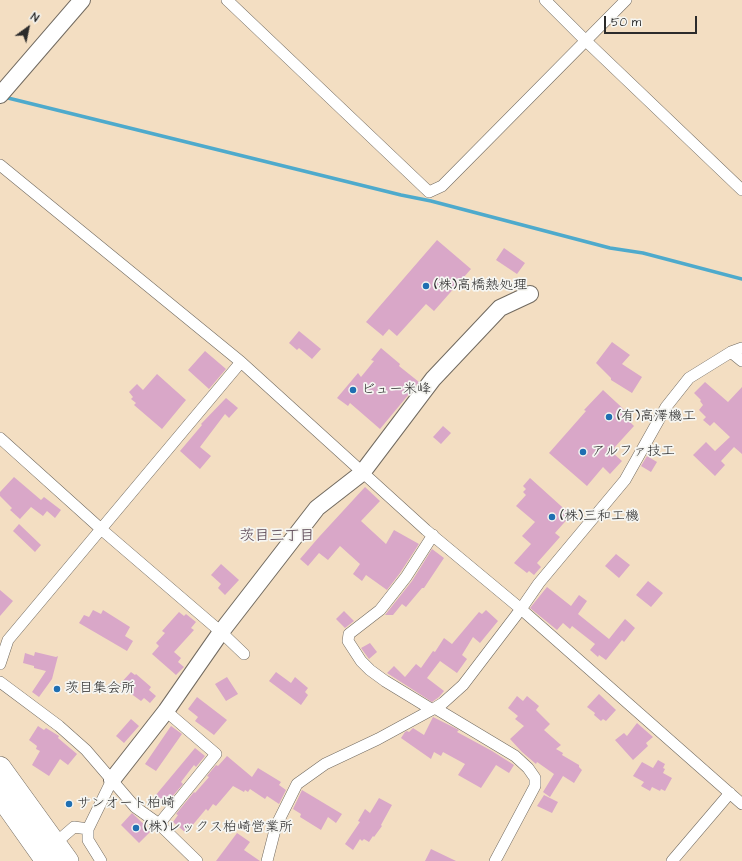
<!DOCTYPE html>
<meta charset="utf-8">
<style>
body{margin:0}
#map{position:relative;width:742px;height:861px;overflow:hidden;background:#f3dec2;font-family:"Architects Daughter",sans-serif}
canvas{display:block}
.north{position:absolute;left:8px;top:8px;width:40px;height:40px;-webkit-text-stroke:3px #f6f6f2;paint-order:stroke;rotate:33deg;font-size:11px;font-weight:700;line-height:16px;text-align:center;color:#2b2b2b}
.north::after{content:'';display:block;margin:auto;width:14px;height:18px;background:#2b2b2b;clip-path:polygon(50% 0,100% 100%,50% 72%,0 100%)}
.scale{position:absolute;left:604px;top:16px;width:93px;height:18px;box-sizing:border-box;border:2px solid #2b2b2b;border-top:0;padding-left:5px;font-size:12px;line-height:14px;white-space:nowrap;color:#2b2b2b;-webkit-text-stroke:3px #f6f6f2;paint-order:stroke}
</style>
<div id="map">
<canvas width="742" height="861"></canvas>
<div class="north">N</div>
<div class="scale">50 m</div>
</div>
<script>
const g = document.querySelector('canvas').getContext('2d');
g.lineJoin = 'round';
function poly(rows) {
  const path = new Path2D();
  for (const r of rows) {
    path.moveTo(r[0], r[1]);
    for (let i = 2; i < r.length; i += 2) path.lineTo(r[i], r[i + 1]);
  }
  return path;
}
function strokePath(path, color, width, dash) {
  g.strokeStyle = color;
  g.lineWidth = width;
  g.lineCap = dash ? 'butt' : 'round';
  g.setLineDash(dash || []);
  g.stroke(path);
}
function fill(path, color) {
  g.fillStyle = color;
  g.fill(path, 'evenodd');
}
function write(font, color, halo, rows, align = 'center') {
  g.font = font + ' "Architects Daughter","Klee One",sans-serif';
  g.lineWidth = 3.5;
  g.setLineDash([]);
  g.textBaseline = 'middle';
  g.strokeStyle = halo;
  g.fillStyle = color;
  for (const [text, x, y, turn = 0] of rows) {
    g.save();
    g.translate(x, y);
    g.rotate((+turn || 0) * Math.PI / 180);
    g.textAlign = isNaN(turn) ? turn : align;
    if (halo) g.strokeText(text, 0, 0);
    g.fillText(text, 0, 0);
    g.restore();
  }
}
const stream = poly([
 [4,97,401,195,431,201,610,248,643,253,742,279]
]);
const building = poly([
 [437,240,471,269,434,311,426,304,397,336,389,329,383,336,366,322],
 [504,248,525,263,517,274,496,260],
 [299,331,321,349,312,359,299,348,297,350,289,343],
 [612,342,630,355,622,364,642,377,632,393,611,380,611,378,596,363],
 [381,348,400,364,399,366,419,382,380,429,350,403,348,406,337,398,358,373,361,377,374,361,371,360],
 [205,351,226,369,209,389,188,370],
 [157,374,186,400,162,429,134,405,136,403,131,399,133,397,129,392,137,384,143,390],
 [705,382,728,402,742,387,742,454,734,447,721,461,725,465,715,476,693,455,706,442,715,451,730,437,714,422,710,426,703,420,706,417,699,410,703,405,700,401,701,400,694,393],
 [603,390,630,415,627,419,634,426,614,448,617,450,614,454,622,461,610,474,603,467,587,486,549,453,586,411,584,410],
 [226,398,238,408,229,418,225,414,200,447,211,456,200,469,180,451,202,425,201,424],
 [443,426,451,433,441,444,433,437],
 [647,456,657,462,651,472,641,466],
 [14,477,41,500,44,497,61,510,55,518,47,511,43,516,31,507,20,519,10,510,12,508,0,496,0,492],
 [530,478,571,515,555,533,560,537,537,563,541,567,534,575,529,571,527,573,514,563,531,544,522,536,535,522,516,506,526,495,523,492,526,489,523,486],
 [365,487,380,501,361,521,386,544,394,530,419,544,400,573,387,590,366,575,362,581,353,574,360,564,340,546,328,560,319,553,308,566,300,559,319,537],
 [19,524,41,545,35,552,13,531],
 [432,549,444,558,424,588,422,588,406,607,402,604,393,615,385,615,412,581],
 [616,554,630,565,619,578,605,566],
 [221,564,239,580,225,595,218,588,221,584,211,575],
 [648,581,663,593,651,607,636,595],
 [547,587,571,606,579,595,587,601,578,614,609,639,625,619,635,628,624,642,622,640,606,660,599,655,598,657,590,650,595,644,572,626,570,629,563,623,557,630,530,608],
 [0,590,13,601,0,616],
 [93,610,101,614,103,610,130,627,125,636,133,641,127,651,79,623,84,615,89,617],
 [486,610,498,621,480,643,473,637,462,655,467,659,457,673,440,661,427,678,444,691,439,697,432,702,387,673,394,666,405,677,416,664,421,668,433,651,435,652,444,638,452,644,479,612,482,614],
 [344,611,354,621,345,628,336,619],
 [179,612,184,616,186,614,196,622,191,628,194,630,174,652,181,658,178,662,184,667,176,675,152,654,159,646,156,643,165,633,162,631],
 [370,643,377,652,369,659,361,648],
 [35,652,56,657,58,656,52,679,39,697,32,692,46,671,34,668,34,666,23,663,25,653,34,656],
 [131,672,135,675,136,674,151,687,149,690,156,696,150,703,144,698,141,701,119,685],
 [276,672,291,683,295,677,308,688,305,692,308,695,301,705,269,681],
 [227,677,238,694,226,701,215,684],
 [599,694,616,710,606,721,603,719,601,721,594,715,595,713,587,707],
 [517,696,523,701,527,696,539,706,536,710,550,724,544,730,561,745,556,749,563,753,562,755,579,765,579,767,582,770,574,783,563,776,550,797,543,792,554,774,537,762,536,764,522,752,510,739,524,726,515,719,518,716,508,708],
 [197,697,227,720,214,735,195,721,198,717,188,709],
 [433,717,459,730,457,732,492,751,514,765,509,773,496,765,481,788,458,775,465,764,443,752,441,756,434,752,431,759,401,738,405,732,407,731,409,732,413,728,424,735],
 [131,719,139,726,124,743,116,736],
 [637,723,653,737,646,743,648,746,633,760,615,740,624,733,627,736],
 [38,726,44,730,46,728,59,736,58,738,77,754,68,765,60,759,49,776,32,765,40,751,36,749,37,746,29,740],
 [171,726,182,734,156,771,145,764],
 [195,748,205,756,196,767,194,765,181,782,183,784,165,805,155,796],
 [227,756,252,777,258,768,281,782,279,785,286,790,279,804,267,796,265,799,250,789,248,792,245,790,244,792,233,786,216,806,213,804,208,811,206,809,186,833,173,822,178,815,176,814,194,792,195,793,209,777,207,776,216,765,218,766],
 [658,760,665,764,663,768,665,769,663,773,672,778,665,791,661,789,660,791,652,787,650,791,641,786,644,782,633,776,642,762,653,768],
 [302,790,342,814,336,823,328,817,321,830,300,817,301,814,293,809],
 [544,795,558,802,552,813,537,806],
 [379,798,392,805,381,825,382,826,374,837,373,836,369,842,364,839,362,841,360,839,353,850,345,844,360,822,358,821,365,809,370,813],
 [132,813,151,831,139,843,121,825],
 [237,833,250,842,244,850,260,861,216,861],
 [431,849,456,861,425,861]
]);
const street = poly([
 [227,0,429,192,442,186,626,0],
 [545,0,586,41,742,190],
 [0,165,241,362,426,530,521,609,742,804],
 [731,352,742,361],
 [0,438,101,529,221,632,244,654],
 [0,664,8,640,241,362],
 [0,682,59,726,86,750,135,807,159,824,197,861],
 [435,708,515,756,528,768,535,778,535,786,495,861],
 [431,709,385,681,370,670,361,661,348,641,349,634,380,610,406,577,433,535],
 [159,824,216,754,166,711],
 [88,829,112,780],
 [52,846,74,827,88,829,88,840,101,861],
 [267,861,276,826,297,784,325,764,378,739,435,708,443,703,463,685,521,609,539,583,625,480,666,407,689,378,731,352,742,348],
 [672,861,730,793]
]);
const secondary = poly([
 [0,95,82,0],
 [112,780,166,711,221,632,317,508,362,473,433,379,500,308,530,294]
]);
const highway = poly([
 [0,767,68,861],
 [0,796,46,861]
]);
const markers = [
 [426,286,4,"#1f6fb2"],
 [353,390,4,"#1f6fb2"],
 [609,417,4,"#1f6fb2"],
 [583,452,4,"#1f6fb2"],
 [552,517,4,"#1f6fb2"],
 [57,689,4,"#1f6fb2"],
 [69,804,4,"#1f6fb2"],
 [136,828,4,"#1f6fb2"]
];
const poiNames = [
 ["(株)高橋熱処理",434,286],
 ["ビュー米峰",361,390],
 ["(有)高澤機工",617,417],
 ["アルファ技工",591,452],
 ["(株)三和工機",560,517],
 ["茨目集会所",65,689],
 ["サンオート柏崎",77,804],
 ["(株)レックス柏崎営業所",144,828]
];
const neighbourhoodNames = [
 ["茨目三丁目",277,537]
];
strokePath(stream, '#4eaacc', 3.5);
fill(building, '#d9a7c8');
strokePath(street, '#716a60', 12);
strokePath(secondary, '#716a60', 18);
strokePath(highway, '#716a60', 22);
strokePath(street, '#fff', 11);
strokePath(secondary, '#fff', 16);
strokePath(highway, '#fff', 21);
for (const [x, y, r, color] of markers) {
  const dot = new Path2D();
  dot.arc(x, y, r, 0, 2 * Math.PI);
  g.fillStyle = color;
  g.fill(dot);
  strokePath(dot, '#f6f6f2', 1.5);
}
write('14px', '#2b2b2b', '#f6f6f2', poiNames, 'left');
write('bold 15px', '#685662', '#f6f6f2', neighbourhoodNames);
</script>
